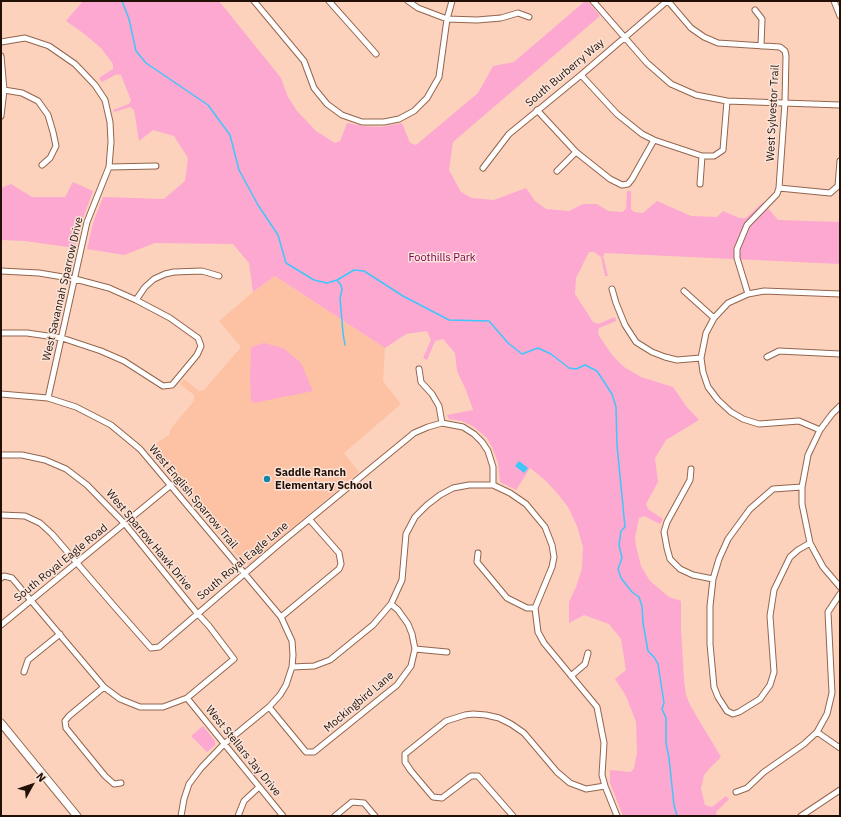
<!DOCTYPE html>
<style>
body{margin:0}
#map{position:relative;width:841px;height:817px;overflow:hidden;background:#fcd2bd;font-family:"IBM Plex Sans",sans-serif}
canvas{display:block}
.frame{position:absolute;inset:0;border:2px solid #221007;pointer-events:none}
.north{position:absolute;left:12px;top:765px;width:40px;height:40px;-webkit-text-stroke:3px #fae4d9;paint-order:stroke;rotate:50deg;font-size:11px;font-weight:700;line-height:16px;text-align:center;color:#221007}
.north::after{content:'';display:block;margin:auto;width:14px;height:18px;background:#221007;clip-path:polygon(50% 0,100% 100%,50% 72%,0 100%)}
</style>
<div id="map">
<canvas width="841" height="817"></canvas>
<div class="frame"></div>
<div class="north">N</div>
</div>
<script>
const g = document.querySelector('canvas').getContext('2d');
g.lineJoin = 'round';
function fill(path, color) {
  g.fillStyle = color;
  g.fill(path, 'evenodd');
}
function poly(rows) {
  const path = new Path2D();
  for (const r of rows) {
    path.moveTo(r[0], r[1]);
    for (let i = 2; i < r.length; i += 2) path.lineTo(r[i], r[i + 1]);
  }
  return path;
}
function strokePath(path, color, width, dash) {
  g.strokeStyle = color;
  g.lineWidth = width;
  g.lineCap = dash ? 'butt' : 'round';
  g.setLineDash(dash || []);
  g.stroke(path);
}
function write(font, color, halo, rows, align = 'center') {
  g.font = font + ' "IBM Plex Sans",sans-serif';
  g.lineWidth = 3;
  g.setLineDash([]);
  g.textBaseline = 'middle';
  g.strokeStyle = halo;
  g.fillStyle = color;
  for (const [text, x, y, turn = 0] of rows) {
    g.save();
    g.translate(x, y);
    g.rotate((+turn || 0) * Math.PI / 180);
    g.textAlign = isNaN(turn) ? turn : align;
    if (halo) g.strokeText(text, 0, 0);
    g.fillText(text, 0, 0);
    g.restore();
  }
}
const built = poly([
 [275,276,385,348,383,381,401,404,344,453,359,472,249,564,244,564,148,449,169,435,171,428,194,401,194,395,180,384,184,379,199,391,204,390,241,347,219,321,253,292]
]);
const green = poly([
 [83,1,219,1,281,78,288,97,297,111,316,131,335,143,340,141,347,123,363,126,381,127,402,123,410,143,416,145,478,93,493,66,514,62,585,1,588,1,600,16,453,142,449,170,461,192,472,198,494,200,526,188,535,201,546,209,569,211,583,204,597,204,608,211,622,212,626,209,627,191,631,191,631,209,634,212,643,213,657,201,691,216,717,217,723,211,739,218,746,218,763,202,778,220,840,222,840,264,605,253,603,256,608,276,605,276,601,257,594,252,589,252,576,278,575,294,593,322,598,324,615,317,616,321,599,328,598,334,612,355,624,367,641,377,673,387,686,406,699,420,666,440,655,458,658,482,646,504,648,509,663,519,660,524,644,516,639,518,635,538,636,546,641,566,650,581,669,597,681,601,681,629,684,680,686,695,690,705,721,757,709,769,704,775,701,789,705,805,712,807,726,796,729,799,716,812,717,816,623,816,610,783,610,770,631,772,634,768,637,753,636,722,626,696,615,679,626,670,621,639,609,624,584,615,569,623,569,602,576,587,582,568,583,547,577,526,568,507,557,493,546,481,530,468,516,490,500,482,498,462,492,447,487,438,474,427,462,421,449,419,447,415,473,410,466,390,457,371,455,353,443,339,435,341,427,360,423,358,431,340,427,331,406,334,385,348,275,276,253,292,249,263,233,244,155,243,124,255,87,249,93,223,103,197,164,199,185,181,188,158,174,136,153,130,139,141,134,110,130,107,114,112,113,110,129,104,131,100,121,75,117,74,102,82,99,78,113,69,113,64,101,48,83,33,66,21],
 [73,182,93,191,81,224,75,248,25,241,1,240,1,188,11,184,32,197,65,197],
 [264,343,283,348,301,363,313,391,254,403,251,400,250,378,251,347],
 [203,726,215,741,215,745,207,752,191,736]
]);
const water = poly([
 [519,461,528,468,524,473,515,466]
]);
const stream = poly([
 [122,1,129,19,136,51,146,63,208,105,230,135,239,170,258,205,278,235,286,263,314,280,327,283,337,280,354,270,364,271,403,296,449,320,489,321,508,343,522,354,538,348,551,354,569,368,576,369,585,365,597,371,612,394,616,407,617,445,625,527,621,531,619,545,622,558,618,569,621,578,632,592,639,597,642,606,643,623,648,651,654,657,658,664,664,703,662,709,666,718,666,743,669,758,674,805,677,816],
 [337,280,341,285,342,290,340,298,343,333,345,345]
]);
const minor = poly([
 [254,1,304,61,314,88,327,104,342,115,362,122,384,122,399,119,414,111,427,98,439,77,447,19,452,1],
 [329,1,376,54],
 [408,1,418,8,447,19,477,20,501,18,518,13,529,17],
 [593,1,647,63,671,84,696,95,727,101,840,105],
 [668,1,691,28,704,37,718,43,780,47,785,51,786,56,785,102,779,188,777,194,747,225,737,249,737,258,748,294],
 [834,1,840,16],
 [755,10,762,19,761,46],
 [1,42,25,38,49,46,75,64,95,85,105,100,110,122,111,142,109,167,87,222,48,398],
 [1,56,4,90,1,116],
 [581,75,617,114,642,134,654,140,702,156,714,156,723,150,727,101],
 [4,90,22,93,38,101,48,115,53,132,56,146,50,158,42,165],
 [537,110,576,152,610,179,622,185,628,184,632,179,654,140],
 [109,167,156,166],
 [483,168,509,134,581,75,667,1],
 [557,171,576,152],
 [700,184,702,156],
 [779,188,830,193,838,186,840,161],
 [1,271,39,273,75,279,109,288,136,300,170,318,198,338,201,346,197,355,172,385,163,386,124,361,101,351,62,338,27,333,1,333],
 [612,289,616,303,625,325,636,342,652,352,665,357,677,360,701,358],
 [684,291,714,318],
 [136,300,145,287,154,279,165,274,174,272,202,271,219,276],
 [767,357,779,351,840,354],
 [419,369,421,382,432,394,439,406,442,423],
 [1,394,48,398,76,407,111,425,140,449,281,617,292,641,293,655,292,667,286,685,280,695,269,707,224,744,201,768,189,784,184,799,181,816],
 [840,406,832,414,820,430,808,455,802,487,802,504,810,543,823,567,840,587],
 [820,430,799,421,759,424,743,419,731,412,718,400,708,387,703,372,701,358,706,333,714,318,728,303,748,294,764,291,840,294],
 [1,455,22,455,45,460,66,469,87,485,125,524,197,613,209,626,234,659,187,698,163,707,140,707,120,699,104,687,12,578,4,576,1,578],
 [691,469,690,480,667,522,664,532,667,548,670,559,680,569,693,575,713,579],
 [802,487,773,489,750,509,728,539,719,559,713,579,710,606,710,644,714,687,718,697,727,711,733,714,739,712,760,699,770,685,774,672,770,616,774,590,790,557,798,550,810,543],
 [1,515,25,516,40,523,52,534,114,606,151,648,159,647,279,544,414,433,428,427,442,423,463,427,474,434,482,442,488,451,493,467,493,485],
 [478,553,477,562,507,598,527,608,535,608],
 [281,617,339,569,341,564,339,553,309,519],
 [1,625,171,485],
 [415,649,447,652],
 [292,667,314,666,330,660,373,625,391,604,402,580,406,534,415,517,427,505,440,495,453,488,469,485,493,485,510,493,526,504,545,527,552,545,554,557,552,567,535,608,538,632,544,643,597,707,604,743,602,775,605,786,617,816],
 [24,672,28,660,60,634],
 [571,676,585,664,588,653],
 [104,687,69,716,65,721,66,728,105,776,114,784,121,783],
 [187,698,283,816],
 [269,707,306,752,314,752,397,685,411,666,415,649,412,634,408,624,398,610,391,604],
 [817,732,840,748],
 [736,792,747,788,764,772,804,744,817,732,827,714,832,693,828,612,840,594],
 [238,816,244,801,259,787],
 [335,816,352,802,364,803,375,816],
 [513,816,478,776,471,776,442,798,433,797,411,771,405,762,405,754,446,721,465,715,473,714,486,715,499,718,511,724,524,733,557,772,570,783,586,789,605,786],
 [801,816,840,790]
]);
const secondary = poly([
 [1,723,77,816]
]);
const markers = [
 [267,479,4,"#1484ab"]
];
const streetNames = [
 ["South Burberry Way",565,73,-40],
 ["West Sylvestor Trail",773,113,-87],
 ["West Savannah Sparrow Drive",63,289,-77],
 ["West English Sparrow Trail",193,497,50],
 ["West Sparrow Hawk Drive",149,540,50],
 ["South Royal Eagle Lane",243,561,-40],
 ["South Royal Eagle Road",61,563,-39],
 ["Mockingbird Lane",359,702,-40],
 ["West Stellars Jay Drive",243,751,51]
];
const parkNames = [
 ["Foothills Park",442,258]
];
const poiNames = [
 ["Saddle Ranch",275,473],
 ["Elementary School",275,486]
];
fill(built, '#fdc2a4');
fill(green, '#fca8d1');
fill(water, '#3fc6fb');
strokePath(stream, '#3fc6fb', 1.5);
strokePath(minor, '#93654d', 7);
strokePath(secondary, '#93654d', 9);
strokePath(minor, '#fff', 5);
strokePath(secondary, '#fff', 7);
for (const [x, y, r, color] of markers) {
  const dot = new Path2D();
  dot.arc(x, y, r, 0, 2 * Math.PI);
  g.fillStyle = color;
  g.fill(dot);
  strokePath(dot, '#fae4d9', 1.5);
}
write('11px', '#221007', '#fae4d9', streetNames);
write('11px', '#810356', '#fae4d9', parkNames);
write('bold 11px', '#221007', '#fae4d9', poiNames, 'left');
</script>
